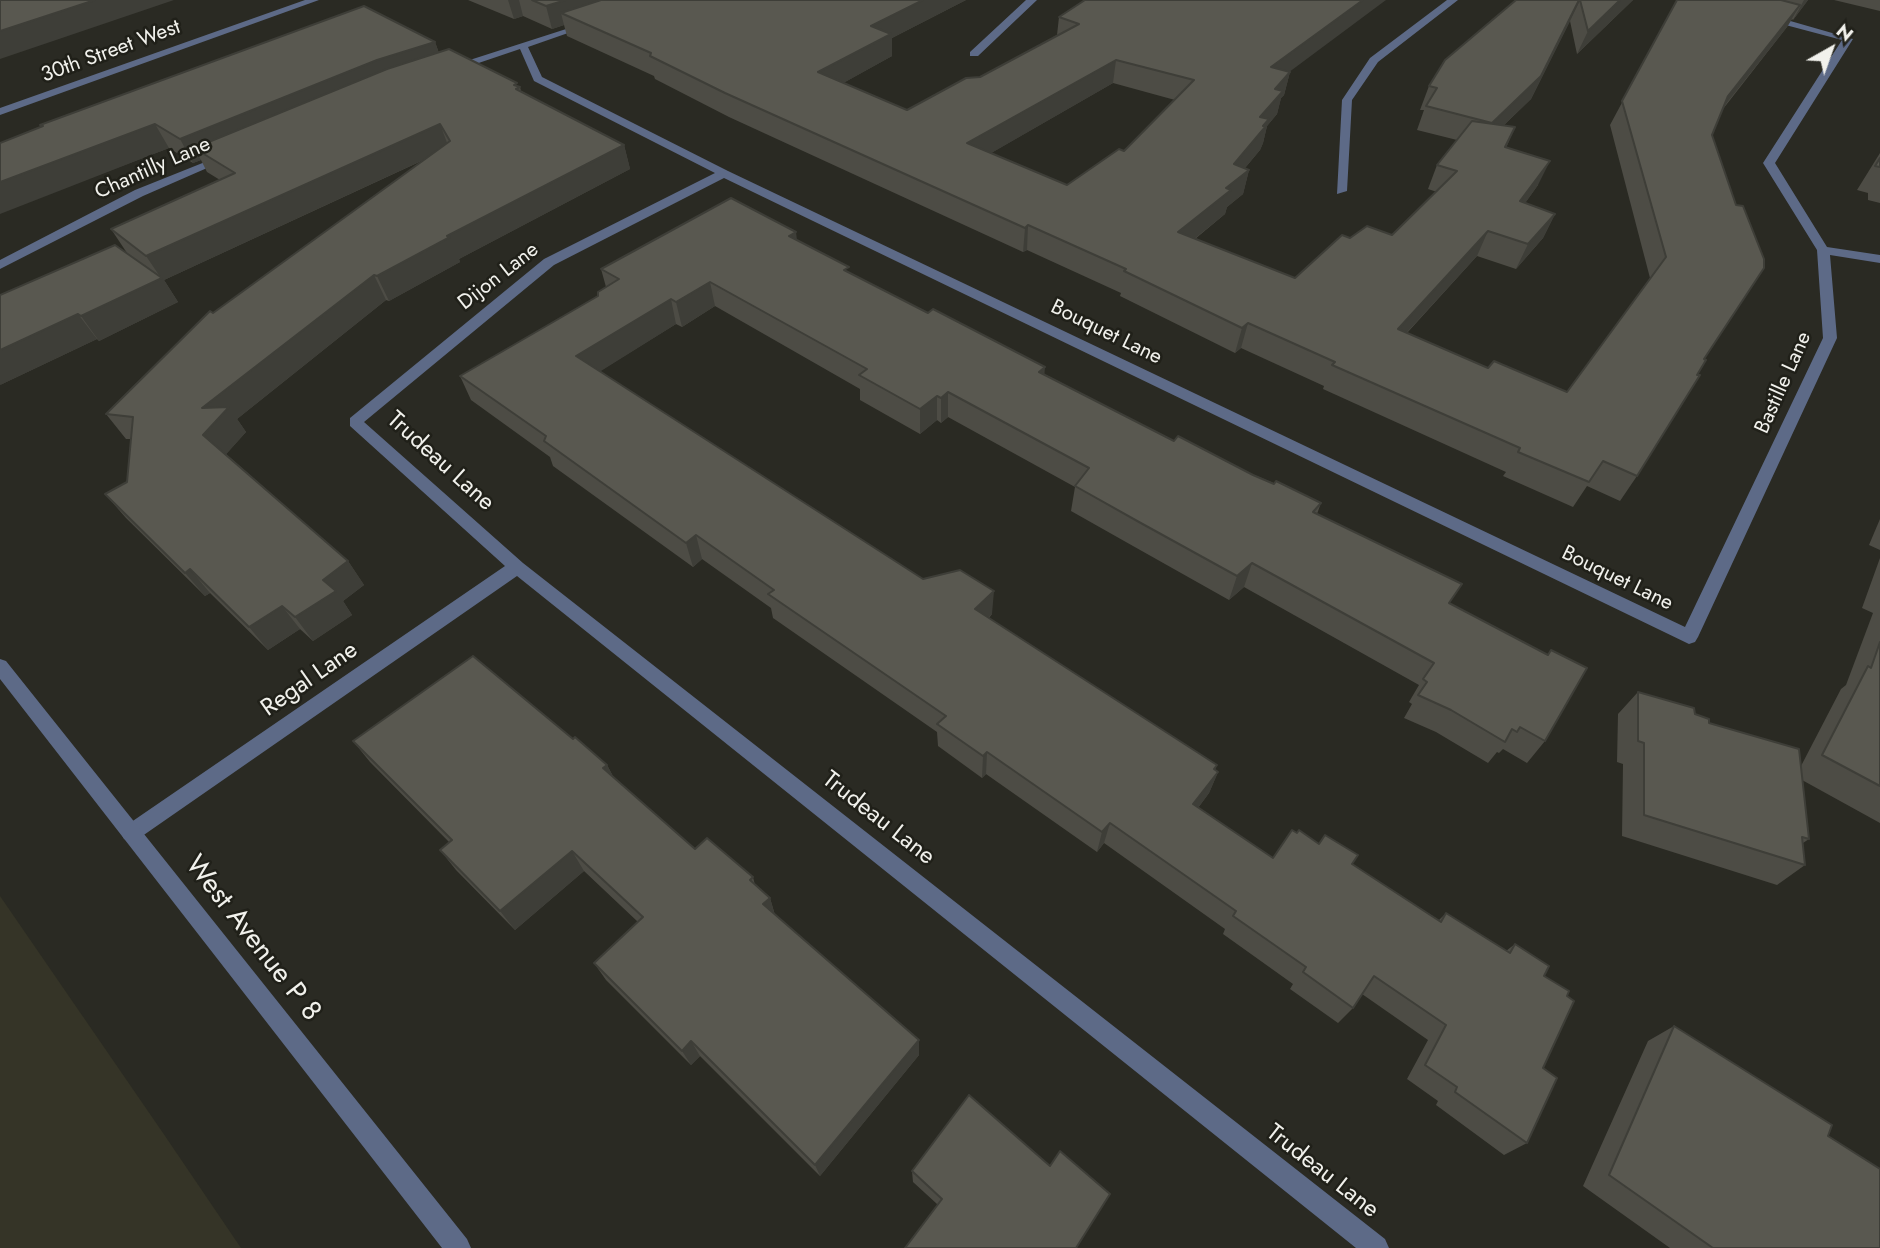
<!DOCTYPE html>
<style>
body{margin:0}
#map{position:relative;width:1880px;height:1248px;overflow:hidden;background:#2a2a23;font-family:Jost,sans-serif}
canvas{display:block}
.north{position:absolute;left:1796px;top:14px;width:70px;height:70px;-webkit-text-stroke:5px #202019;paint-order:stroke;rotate:40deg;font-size:19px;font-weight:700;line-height:28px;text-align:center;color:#f1f1ec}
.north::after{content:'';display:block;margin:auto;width:24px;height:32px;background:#f1f1ec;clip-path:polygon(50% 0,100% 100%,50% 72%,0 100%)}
</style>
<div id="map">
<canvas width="1880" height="1248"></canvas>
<div class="north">N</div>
</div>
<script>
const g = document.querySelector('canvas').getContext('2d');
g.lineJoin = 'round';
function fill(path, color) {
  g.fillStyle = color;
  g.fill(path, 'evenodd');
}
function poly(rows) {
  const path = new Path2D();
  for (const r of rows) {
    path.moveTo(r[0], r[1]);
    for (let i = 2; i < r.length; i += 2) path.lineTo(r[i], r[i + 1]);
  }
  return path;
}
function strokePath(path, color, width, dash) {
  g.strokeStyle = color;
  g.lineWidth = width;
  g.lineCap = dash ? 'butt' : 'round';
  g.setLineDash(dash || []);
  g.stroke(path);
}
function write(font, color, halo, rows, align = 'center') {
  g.font = font + ' Jost,sans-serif';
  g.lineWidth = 5;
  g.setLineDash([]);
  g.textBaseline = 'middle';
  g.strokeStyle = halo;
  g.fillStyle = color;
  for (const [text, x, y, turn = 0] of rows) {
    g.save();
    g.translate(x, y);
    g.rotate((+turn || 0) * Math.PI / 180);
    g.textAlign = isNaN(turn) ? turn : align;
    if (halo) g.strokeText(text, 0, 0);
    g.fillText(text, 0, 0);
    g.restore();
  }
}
const built = poly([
 [0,896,163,1133,241,1248,0,1248]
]);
const minor = poly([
 [1026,0,1037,0,978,56,970,56,970,52,1026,0],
 [1447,0,1458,0,1378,62,1352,100,1347,191,1337,194,1342,100,1370,58,1447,0],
 [1766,14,1853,39,1775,163,1827,247,1880,255,1880,263,1830,255,1837,338,1698,637,1695,642,1689,644,724,178,554,265,364,422,523,563,1385,1239,1389,1248,1356,1248,517,576,138,839,131,842,124,839,121,833,124,827,505,566,350,426,350,418,544,259,715,173,534,81,520,49,452,72,448,71,448,67,591,21,591,25,528,47,542,77,728,171,1685,627,1823,338,1817,250,1763,163,1842,40,1763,19,1761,17,1766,14],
 [220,156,230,158,143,196,0,269,0,260,135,190,220,156]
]);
const tertiary = poly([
 [305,0,319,0,0,115,0,108,305,0],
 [0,659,6,661,467,1239,471,1248,442,1248,0,679,0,659]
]);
const wall = poly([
 [468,0,966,0,892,38,892,56,843,83,907,110,980,77,1057,35,1059,17,1290,72,1284,95,1281,98,1277,114,1267,126,1263,143,1260,150,1245,168,1249,170,1243,194,1227,207,1225,214,1195,239,1295,278,1350,238,1392,235,1437,192,1428,189,1437,165,1457,140,1417,130,1424,110,1420,110,1429,86,1516,0,1633,0,1577,54,1570,21,1531,99,1504,125,1515,127,1506,148,1538,185,1525,203,1555,214,1543,238,1516,269,1477,256,1407,333,1488,368,1567,392,1650,278,1610,125,1677,0,1808,0,1793,20,1792,19,1787,27,1723,109,1712,135,1704,359,1637,476,1620,501,1587,486,1573,507,1503,476,1506,472,1323,389,1324,386,1241,348,1235,353,1120,296,1121,293,1027,250,1023,252,729,117,655,79,654,76,567,36,564,25,552,29,523,16,514,19],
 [1113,83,1175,100,1124,151,1067,185,991,153],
 [1834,0,1880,0,1880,11],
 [435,42,439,53,519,87,520,87,521,91,624,145,630,169,459,259,460,262,389,301,386,300,237,419,246,432,226,454,348,561,364,585,343,601,352,615,313,641,300,629,268,650,210,593,205,596,126,518,105,494,127,482,131,439,126,439,106,414,213,313,428,158,164,280,178,302,99,341,97,339,0,385,127,253,111,229,220,180,207,172,201,160,193,163,169,148,25,203,41,127,40,125],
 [1880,153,1880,203,1868,200,1868,193,1857,190],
 [797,241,849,273,1174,441,1321,503,1317,514,1450,604,1548,655,1551,650,1545,741,1527,763,1503,749,1499,753,1497,752,1488,763,1436,732,1404,718,1412,704,1409,702,1419,685,1244,587,1229,600,1133,546,1071,511,1075,487,948,417,941,423,937,420,920,434,860,400,860,389,715,306,682,327,676,324,600,371,923,579,992,614,989,618,1218,772,1209,793,1198,808,1273,858,1352,864,1439,920,1446,913,1506,951,1515,944,1544,976,1567,996,1543,1068,1527,1143,1504,1155,1436,1105,1438,1101,1407,1079,1428,1040,1362,994,1353,1008,1338,1023,1290,989,1293,984,1223,934,1225,929,1104,843,1097,852,986,774,982,778,938,746,937,732,773,618,771,608,702,559,693,567,553,466,550,457,471,400,460,376,598,296,606,287,601,269],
 [1880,519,1880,550,1869,545],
 [1880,558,1880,823,1802,780,1809,839,1803,843,1805,865,1777,885,1622,836,1623,764,1617,762,1618,714,1638,692,1695,714,1709,723,1801,766,1841,689,1846,685,1873,613,1862,608],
 [573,739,607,765,614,778,695,849,753,877,755,885,770,898,775,915,919,1055,820,1176,700,1056,691,1065,606,980,594,963,638,922,584,871,515,930,456,870,440,850,449,842,370,762,353,741],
 [1674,1026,1828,1136,1880,1248,1670,1248,1583,1186,1648,1041],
 [1050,1166,1110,1194,937,1204,913,1182,912,1171]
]);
const shadedWall = poly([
 [95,0,174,0,0,59,0,31],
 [508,0,519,0,523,16,514,19],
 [566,0,627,0,561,13,564,25,552,29,546,6],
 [923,0,966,0,892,38,892,56,820,96,818,72,871,26],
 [1363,0,1386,0,1265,90,1271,67],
 [1580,0,1570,21,1531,99,1482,146,1492,123],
 [1620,0,1633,0,1577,54,1588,31],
 [1804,0,1808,0,1793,20],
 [1800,5,1787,27,1714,119,1728,96],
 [435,42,443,65,194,148,201,160,193,163,180,139,377,60],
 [1116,60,1113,83,967,167,967,143],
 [1290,72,1284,95,1281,98,1277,114,1267,126,1263,143,1260,150,1234,181,1249,170,1243,194,1227,207,1225,214,1173,256,1178,232,1226,188,1234,164,1275,89],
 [155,124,169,148,0,214,0,182],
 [440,124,449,148,164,280,178,302,99,341,81,316,161,278,146,256],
 [624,145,630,169,459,259,460,262,389,301,377,276,447,236],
 [1550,161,1538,185,1509,226,1520,201],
 [1555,214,1543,238,1516,269,1528,244],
 [1028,225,1027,250,1023,252,1025,228],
 [1488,231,1477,256,1387,354,1398,329],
 [796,232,799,257,789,236],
 [374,275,386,300,237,419,246,432,221,460,203,435,202,408],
 [710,282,715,306,682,327,676,302],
 [671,299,676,324,585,381,576,356],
 [78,314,97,339,0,385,0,350],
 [1248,323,1241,348,1235,353,1242,328],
 [1045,367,1043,392,1039,372],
 [948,392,948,417,941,423,941,398],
 [937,396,937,420,920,434,920,409],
 [696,535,702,559,693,567,686,543],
 [348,561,364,585,343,601,352,615,313,641,295,617,323,580],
 [1252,563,1244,587,1229,600,1237,576],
 [190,569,210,593,205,596,185,573],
 [994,591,992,614,974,632,975,609],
 [282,606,300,629,268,650,249,627],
 [987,752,986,774,982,778,983,756],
 [607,765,618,786,603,768],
 [1217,765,1211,781,1218,772,1209,793,1185,825,1193,804],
 [1110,823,1104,843,1097,852,1102,832],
 [572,851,584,871,515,930,500,911],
 [770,898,775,916,763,904],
 [919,1040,919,1055,820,1176,815,1165],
 [691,1041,700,1056,691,1065,682,1051]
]);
const building = poly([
 [0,0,95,0,0,31,0,0],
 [532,0,566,0,546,6,532,0],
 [601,0,923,0,871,26,891,34,818,72,907,110,966,78,980,77,1079,24,1059,17,1085,0,1363,0,1271,67,1290,72,1275,89,1283,91,1260,117,1269,119,1263,126,1266,126,1234,164,1249,170,1226,188,1231,190,1178,232,1295,278,1342,235,1350,238,1367,226,1392,235,1457,171,1437,165,1472,121,1515,127,1505,147,1550,161,1520,201,1555,214,1528,244,1488,231,1398,329,1488,368,1494,361,1567,392,1666,257,1622,101,1677,0,1781,0,1800,5,1728,96,1712,135,1736,205,1743,206,1764,259,1764,268,1704,359,1706,360,1697,375,1700,375,1637,476,1603,461,1589,482,1518,452,1520,448,1332,365,1335,362,1248,323,1242,328,1124,271,1126,269,1028,225,1025,228,725,93,650,56,651,53,561,13,601,0],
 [1116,60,1194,80,1124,151,1119,149,1067,185,967,143,1116,60],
 [1516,0,1579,0,1541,76,1492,123,1426,106,1437,88,1429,86,1445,60,1516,0],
 [1580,0,1620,0,1588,31,1580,0],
 [364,6,435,42,377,60,180,139,155,124,0,182,0,143,43,126,40,125,364,6],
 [449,49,517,83,514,85,520,87,516,89,624,145,447,236,450,237,377,276,374,275,202,408,229,407,203,435,348,561,323,580,336,591,295,617,282,606,249,627,190,569,185,573,105,494,127,482,133,417,106,414,210,311,213,313,450,141,440,124,146,256,111,229,235,173,194,148,387,69,449,49],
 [1880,158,1880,167,1875,166,1880,158],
 [731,198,796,232,789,236,849,267,844,270,928,313,933,309,1045,367,1039,372,1174,441,1178,436,1253,475,1274,484,1276,481,1321,503,1313,512,1462,584,1449,603,1548,655,1551,650,1587,668,1545,741,1520,727,1517,732,1512,729,1505,742,1451,710,1418,695,1427,682,1423,679,1434,663,1252,563,1237,576,1139,522,1075,486,1089,468,948,392,941,398,937,396,920,409,859,375,867,369,710,282,676,302,671,299,576,356,923,579,960,570,994,591,975,609,1217,765,1214,769,1218,772,1193,804,1273,858,1292,830,1297,833,1299,830,1319,844,1325,835,1358,855,1352,864,1441,922,1446,913,1510,953,1515,944,1549,966,1544,976,1569,991,1567,996,1574,1001,1543,1068,1557,1078,1527,1143,1455,1092,1457,1087,1425,1065,1446,1025,1374,976,1353,1008,1303,972,1306,967,1233,916,1236,911,1110,823,1102,832,987,752,983,756,937,724,946,716,768,594,774,590,696,535,686,543,544,441,546,436,460,376,598,296,598,292,619,279,601,269,731,198],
 [115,245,162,278,81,316,78,314,0,350,0,295,115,245],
 [1880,642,1880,786,1822,755,1868,666,1871,668,1880,642],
 [473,656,573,739,575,737,607,765,603,768,695,849,707,838,753,877,750,880,770,898,763,904,919,1040,815,1165,691,1041,682,1051,594,963,643,917,572,851,500,911,440,850,452,840,353,741,473,656],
 [1638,692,1694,708,1695,714,1709,719,1709,723,1799,749,1809,839,1802,837,1805,865,1644,815,1644,743,1638,741,1638,692],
 [1674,1026,1832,1125,1828,1136,1880,1169,1880,1248,1713,1248,1609,1175,1674,1026],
 [969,1095,1050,1166,1060,1151,1110,1194,1076,1248,905,1248,942,1199,912,1171,969,1095]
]);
const farStreetnames = [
 ["30th Street West",111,52,-20],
 ["Chantilly Lane",153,169,-24],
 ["Dijon Lane",499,277,-38],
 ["Bouquet Lane",1106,333,26],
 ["Bastille Lane",1784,383,-66],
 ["Bouquet Lane",1617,579,26]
];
const streetNames = [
 ["Trudeau Lane",440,462,42],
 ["Regal Lane",310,680,-35],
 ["Trudeau Lane",878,819,38],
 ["Trudeau Lane",1322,1172,38]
];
const nearStreetnames = [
 ["West Avenue P 8",252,939,52]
];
fill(built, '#353427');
fill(minor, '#5d6a87');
fill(tertiary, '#5d6a87');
fill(wall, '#4d4c45');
fill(shadedWall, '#3e3e38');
fill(building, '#595850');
strokePath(building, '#3e3e38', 2);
write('21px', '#f1f1ec', '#202019', farStreetnames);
write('24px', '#f1f1ec', '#202019', streetNames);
write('28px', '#f1f1ec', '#202019', nearStreetnames);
</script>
